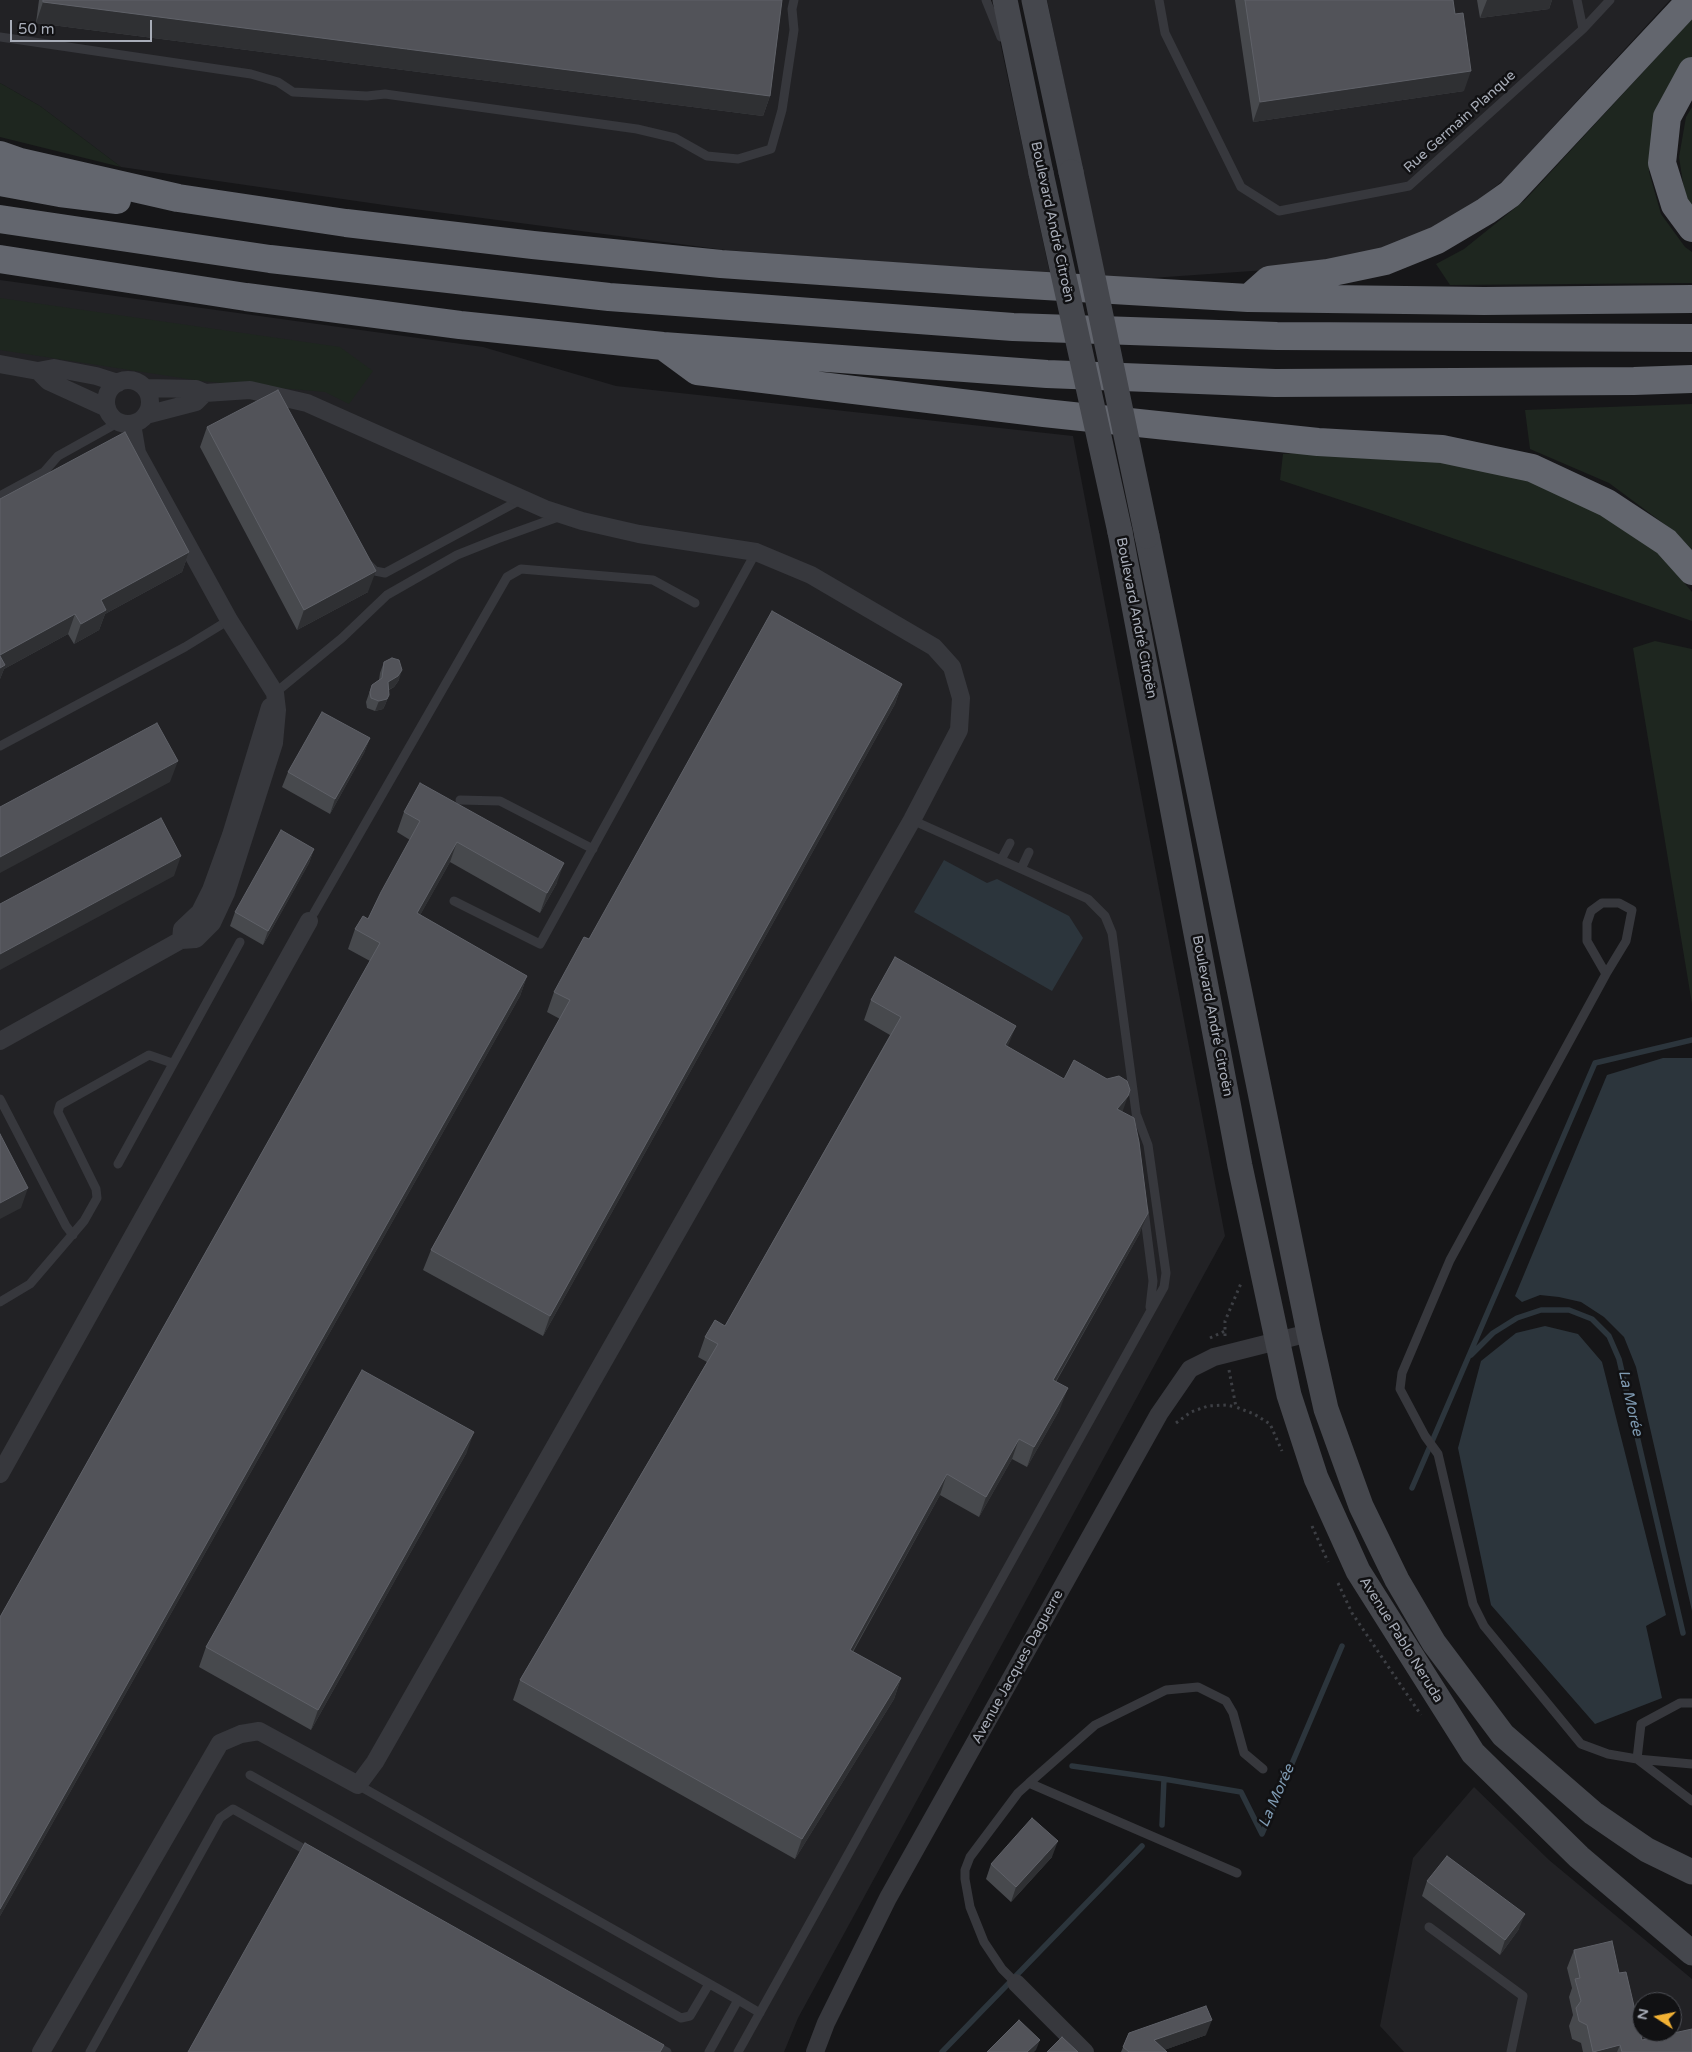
<!DOCTYPE html>
<meta charset="utf-8">
<style>
body{margin:0}
#map{position:relative;width:1692px;height:2052px;overflow:hidden;background:#161618;font-family:"Varela Round",sans-serif}
canvas{display:block}
.north{position:absolute;left:1632px;top:1992px;width:50px;height:50px;box-sizing:border-box;background:#111113;border:1px solid #4d4f55;border-radius:50%;rotate:281deg;font-size:14px;font-weight:700;line-height:20px;text-align:center;color:#a8adb8}
.north::after{content:'';display:block;margin:auto;width:18px;height:22px;background:#f2b134;clip-path:polygon(50% 0,100% 100%,50% 72%,0 100%)}
.scale{position:absolute;left:10px;top:20px;width:142px;height:22px;box-sizing:border-box;border:2px solid #a8adb8;border-top:0;padding-left:6px;font-size:15px;line-height:18px;white-space:nowrap;color:#a8adb8;-webkit-text-stroke:4px #111113;paint-order:stroke}
</style>
<div id="map">
<canvas width="1692" height="2052"></canvas>
<div class="north">N</div>
<div class="scale">50 m</div>
</div>
<script>
const g = document.querySelector('canvas').getContext('2d');
g.lineJoin = 'round';
function fill(path, color) {
  g.fillStyle = color;
  g.fill(path, 'evenodd');
}
function poly(rows) {
  const path = new Path2D();
  for (const r of rows) {
    if (r.length === 3) {
      path.moveTo(r[0] + r[2], r[1]);
      path.arc(r[0], r[1], r[2], 0, 2 * Math.PI);
      continue;
    }
    path.moveTo(r[0], r[1]);
    for (let i = 2; i < r.length; i += 2) path.lineTo(r[i], r[i + 1]);
  }
  return path;
}
function strokePath(path, color, width, dash) {
  g.strokeStyle = color;
  g.lineWidth = width;
  g.lineCap = dash ? 'butt' : 'round';
  g.setLineDash(dash || []);
  g.stroke(path);
}
function write(font, color, halo, rows, align = 'center') {
  g.font = font + ' "Varela Round",sans-serif';
  g.lineWidth = 5;
  g.setLineDash([]);
  g.textBaseline = 'middle';
  g.strokeStyle = halo;
  g.fillStyle = color;
  for (const [text, x, y, turn = 0] of rows) {
    g.save();
    g.translate(x, y);
    g.rotate((+turn || 0) * Math.PI / 180);
    g.textAlign = isNaN(turn) ? turn : align;
    if (halo) g.strokeText(text, 0, 0);
    g.fillText(text, 0, 0);
    g.restore();
  }
}
const built = poly([
 [0,0,991,0,1050,274,725,250,391,206,121,167,40,106,0,83],
 [1047,0,1670,0,1505,179,1448,224,1338,265,1123,280,1105,277],
 [0,280,483,347,616,386,1073,436,1225,1236,798,2018,784,2052,0,2052],
 [1474,1787,1549,1860,1692,1979,1692,2052,1404,2052,1380,2026,1413,1858],
 [1642,2002,1672,2002,1672,2032,1642,2032]
]);
const green = poly([
 [1692,19,1692,57,1679,68,1657,112,1649,172,1661,214,1685,247,1692,252,1692,283,1450,285,1436,264,1464,249,1525,200],
 [0,83,40,106,121,167,0,137],
 [1692,107,1692,207,1685,196,1679,157,1686,117],
 [0,298,340,347,373,371,349,404,325,392,201,381,0,350],
 [1692,404,1692,550,1675,532,1609,483,1530,449,1525,410],
 [1313,452,1437,459,1526,477,1601,512,1656,549,1692,592,1692,621,1374,511,1280,480,1283,454],
 [1655,641,1692,649,1692,1004,1633,648]
]);
const water = poly([
 [944,860,987,883,997,879,1069,916,1083,938,1052,991,914,912],
 [1663,1058,1692,1058,1692,1611,1636,1367,1624,1337,1604,1317,1581,1302,1559,1297,1540,1295,1522,1302,1515,1296,1607,1075],
 [1545,1326,1578,1334,1602,1362,1666,1615,1646,1626,1662,1698,1595,1724,1491,1605,1458,1448,1481,1361,1516,1333]
]);
const stream = poly([
 [1471,1355,1493,1333,1517,1318,1541,1310,1569,1310,1592,1319,1609,1336,1619,1359,1683,1633],
 [1412,1488,1595,1063,1692,1040],
 [1072,1766,1164,1779],
 [1162,1825,1164,1779,1241,1792,1262,1834,1342,1646],
 [942,2052,1142,1846]
]);
const path = poly([
 [1225,1336,1225,1321,1242,1281],
 [1210,1338,1225,1331],
 [1229,1370,1236,1407,1254,1414,1270,1424,1282,1451],
 [1176,1423,1191,1412,1208,1406,1226,1405,1236,1407],
 [1312,1526,1328,1562],
 [1338,1583,1352,1613,1421,1715]
]);
const lane = poly([
 [986,0,1001,37],
 [1159,0,1165,33,1241,187,1279,211,1409,186,1583,29,1610,0],
 [1577,0,1583,29],
 [0,37,251,74,278,82,293,92,367,96,385,94,637,129,675,138,707,156,738,159,771,149,782,110,794,30,792,9,794,0],
 [0,496,44,472,58,456,119,422],
 [367,563,375,571,385,573,522,499],
 [275,693,342,638,387,595,457,555,497,539,561,516],
 [0,746,185,647,229,620],
 [460,800,500,801,593,849],
 [912,820,1088,899,1105,916,1112,933,1137,1120],
 [1001,860,1010,843],
 [1021,869,1029,852],
 [454,901,540,944,756,552],
 [314,913,507,577,521,569,653,580,695,603],
 [1606,974,1587,941,1587,923,1591,911,1602,903,1619,903,1632,910,1626,941,1606,974,1450,1260,1402,1373,1400,1389,1425,1436,1438,1454,1473,1604,1484,1626,1581,1744,1608,1754,1637,1759,1692,1764],
 [0,1099,66,1226,73,1235],
 [118,1164,240,942],
 [1144,1210,1153,1281,1150,1307],
 [0,1302,30,1284,84,1221,97,1198,96,1189,58,1112,60,1105,149,1055,172,1063],
 [1692,1703,1680,1703,1641,1724,1637,1759,1692,1801],
 [250,1775,681,2018,690,2016,709,1984],
 [1029,1783,1095,1725,1166,1690,1198,1687,1226,1701,1233,1713,1244,1753,1263,1769],
 [358,1785,738,2000],
 [1429,1927,1523,1996,1511,2052],
 [1016,1983,1002,1969,984,1942,970,1907,965,1879,965,1870,970,1857,1018,1793,1029,1783,1237,1873],
 [652,2044,667,2052],
 [90,2052,220,1818,233,1809,311,1853],
 [709,2052,738,2000,760,2013],
 [738,2052,1164,1287,1166,1273,1148,1145,1137,1116]
]);
const street = poly([
 [0,364,38,371,54,368,96,376,118,383],
 [38,371,48,381,107,408],
 [128,402,22],
 [146,415,196,402,205,393],
 [181,940,182,929,200,912,211,890,231,835,270,707],
 [0,1041,181,940,196,939,212,923,226,893,274,743,277,710,275,693,229,620,137,453,132,424],
 [0,1474,309,921],
 [1016,1983,1085,2052],
 [41,2052,220,1743,241,1734,259,1731,358,1785,375,1762,912,820,959,730,961,698,952,667,934,647,811,575,756,552,639,534,582,521,545,509,307,403,250,390,205,393,196,389,145,388],
 [815,2052,826,2023,888,1898,1159,1414,1190,1369,1214,1357,1309,1333]
]);
const secondary = poly([
 [1005,0,1041,173],
 [1034,0,1071,172],
 [1120,532,1240,1166,1289,1395,1316,1478,1358,1571,1473,1753,1579,1857,1692,1953],
 [1147,536,1309,1333,1326,1409,1361,1506,1397,1580,1434,1643,1503,1735,1593,1813,1647,1850,1692,1872]
]);
const highway = poly([
 [1692,71,1667,117,1662,163,1675,205,1692,228],
 [0,155,20,162,178,198,346,223,533,245,721,264,978,282,1248,298,1484,301,1692,299],
 [0,182,60,193,117,200],
 [0,219,270,259,609,297,1013,327,1277,336,1692,338],
 [0,259,246,297,460,325,663,346,1047,374,1275,383,1634,381,1692,379],
 [1250,297,1269,280,1328,273,1385,261,1437,240,1486,211,1510,194,1691,0],
 [663,346,697,371,1044,413,1318,442,1442,449,1532,468,1607,503,1666,542,1692,571]
]);
const secondaryBridge = poly([
 [1071,172,1147,536],
 [1041,173,1120,532]
]);
const wall = poly([
 [39,0,782,0,770,96,763,116,36,23],
 [1235,0,1453,0,1464,91,1253,122],
 [1477,0,1552,0,1549,9,1480,18],
 [207,427,368,592,297,630,200,447],
 [0,499,189,552,182,572,105,614,99,630,74,644,68,634,4,669,0,679],
 [384,662,399,680,394,687,389,690,389,695,385,705,383,709,375,711,367,708,366,702,372,685,379,680,380,673],
 [902,684,895,704,543,1336,423,1270,431,1250,560,1019,547,1012,554,992,589,939],
 [370,738,364,753,330,814,282,787,288,772],
 [404,812,557,883,540,913,450,862,420,915,527,976,520,996,0,1916,0,1617,370,961,348,949,355,929,368,919,410,840,397,832],
 [314,849,309,863,263,945,230,926,235,912],
 [871,1000,1008,1047,1122,1112,1140,1233,1056,1382,1060,1409,1027,1467,1012,1459,979,1517,940,1495,853,1652,901,1678,894,1699,795,1859,513,1700,520,1680,707,1362,698,1357,705,1337,725,1326,890,1035,864,1020],
 [467,1452,311,1730,199,1667,206,1647],
 [1052,1857,1011,1902,986,1879,991,1864],
 [1427,1881,1519,1929,1500,1955,1422,1896],
 [1574,1950,1619,1973,1642,2040,1692,2052,1583,2052,1581,2043,1572,2039,1569,2026,1573,2015,1569,1997,1572,1988,1567,1968],
 [1129,2033,1206,2035,1164,2050,1167,2052,1121,2052]
]);
const shadedWall = poly([
 [1487,0,1552,0,1549,9,1480,18],
 [43,2,770,96,763,116,36,23],
 [1471,71,1464,91,1253,122,1260,102],
 [189,552,182,572,105,614,99,630,74,644,81,624,101,600],
 [376,571,368,592,297,630,304,610],
 [75,614,68,634,4,669,0,679,0,655],
 [402,670,399,680,394,687,384,692,388,682],
 [902,684,895,704,543,1336,550,1316],
 [389,695,385,705,383,709,375,711,379,701],
 [370,738,364,753,330,814,335,799],
 [178,761,170,782,0,873,0,857],
 [457,842,450,862,410,933,417,913],
 [314,849,309,863,263,945,268,931],
 [181,856,174,876,0,970,0,954],
 [564,863,557,883,540,913,547,893],
 [527,976,520,996,0,1916,0,1909],
 [1016,1026,1008,1046,997,1065,1005,1045],
 [1128,1096,1121,1116,1117,1109],
 [28,1188,21,1208,0,1219,0,1203],
 [1148,1213,1140,1233,1045,1400,1053,1380],
 [1068,1388,1060,1409,1027,1467,1034,1447],
 [474,1432,467,1452,311,1730,318,1710],
 [1019,1439,1012,1459,979,1517,986,1497],
 [947,1474,940,1495,842,1670,850,1650],
 [901,1678,894,1699,795,1859,802,1839],
 [1058,1841,1052,1857,1011,1902,1016,1887],
 [1525,1914,1519,1929,1500,1955,1505,1940],
 [1212,2020,1206,2035,1159,2052,1154,2040],
 [1040,2040,1036,2050,1034,2052,1027,2052],
 [1620,2045,1617,2052,1594,2052]
]);
const building = poly([
 [43,0,782,0,770,96,43,2,43,0],
 [1245,0,1453,0,1455,14,1463,13,1471,71,1260,102,1245,0],
 [278,390,376,571,304,610,207,427,278,390],
 [125,432,189,552,101,600,106,610,81,624,75,614,0,655,0,499,125,432],
 [772,611,902,684,550,1316,431,1250,570,1000,554,992,584,937,589,939,772,611],
 [0,656,5,665,0,668,0,656],
 [392,658,399,660,402,670,398,676,388,682,389,695,387,699,379,701,371,698,370,692,372,685,382,678,384,662,392,658],
 [322,712,370,738,335,799,288,772,322,712],
 [157,723,178,761,0,857,0,807,157,723],
 [420,783,564,863,547,893,457,842,417,913,527,976,0,1909,0,1617,380,943,355,929,363,916,368,919,381,892,420,821,404,812,420,783],
 [161,818,181,856,0,954,0,904,161,818],
 [281,830,314,849,268,931,235,912,281,830],
 [895,957,1016,1026,1005,1045,1064,1079,1074,1060,1107,1079,1119,1076,1127,1081,1130,1090,1128,1096,1117,1109,1134,1118,1139,1142,1148,1213,1053,1380,1068,1388,1034,1447,1019,1439,986,1497,947,1474,850,1650,901,1678,802,1839,520,1680,718,1344,705,1337,715,1320,725,1326,901,1017,871,1000,895,957],
 [0,1134,28,1188,0,1203,0,1134],
 [362,1370,474,1432,318,1710,206,1647,362,1370],
 [1032,1818,1058,1841,1016,1887,991,1864,1032,1818],
 [305,1843,664,2045,660,2052,188,2052,305,1843],
 [1447,1856,1525,1914,1505,1940,1427,1881,1447,1856],
 [1612,1941,1619,1973,1626,1972,1642,2040,1692,2029,1692,2052,1622,2052,1620,2045,1593,2052,1587,2025,1579,2021,1576,2008,1581,2001,1575,1979,1580,1978,1574,1950,1612,1941],
 [1206,2006,1212,2020,1154,2040,1167,2052,1129,2052,1123,2047,1129,2033,1206,2006],
 [1019,2020,1040,2040,1027,2052,987,2052,1019,2020],
 [1062,2037,1078,2052,1047,2052,1062,2037]
]);
const streetNames = [
 ["Rue Germain Planque",1460,122,-42],
 ["Boulevard André Citroën",1052,222,78],
 ["Boulevard André Citroën",1136,618,79],
 ["Boulevard André Citroën",1212,1016,79],
 ["Avenue Pablo Neruda",1401,1640,58],
 ["Avenue Jacques Daguerre",1018,1667,-61]
];
const waterNames = [
 ["La Morée",1630,1403,77],
 ["La Morée",1277,1796,-66]
];
fill(built, '#222225');
fill(green, '#1e261f');
fill(water, '#2c353c');
strokePath(stream, '#2c353c', 5.5);
strokePath(path, '#3d3f44', 3, [2.5, 4]);
strokePath(lane, '#37383d', 9);
strokePath(street, '#37383d', 18);
strokePath(secondary, '#45474d', 25);
strokePath(highway, '#63666e', 28);
strokePath(secondaryBridge, '#45474d', 25);
fill(wall, '#47494d');
fill(shadedWall, '#2f3033');
fill(building, '#525359');
strokePath(building, '#5f6168', 1);
write('14px', '#a8adb8', '#111113', streetNames);
write('italic 15px', '#7f9bb3', '#111113', waterNames);
</script>
